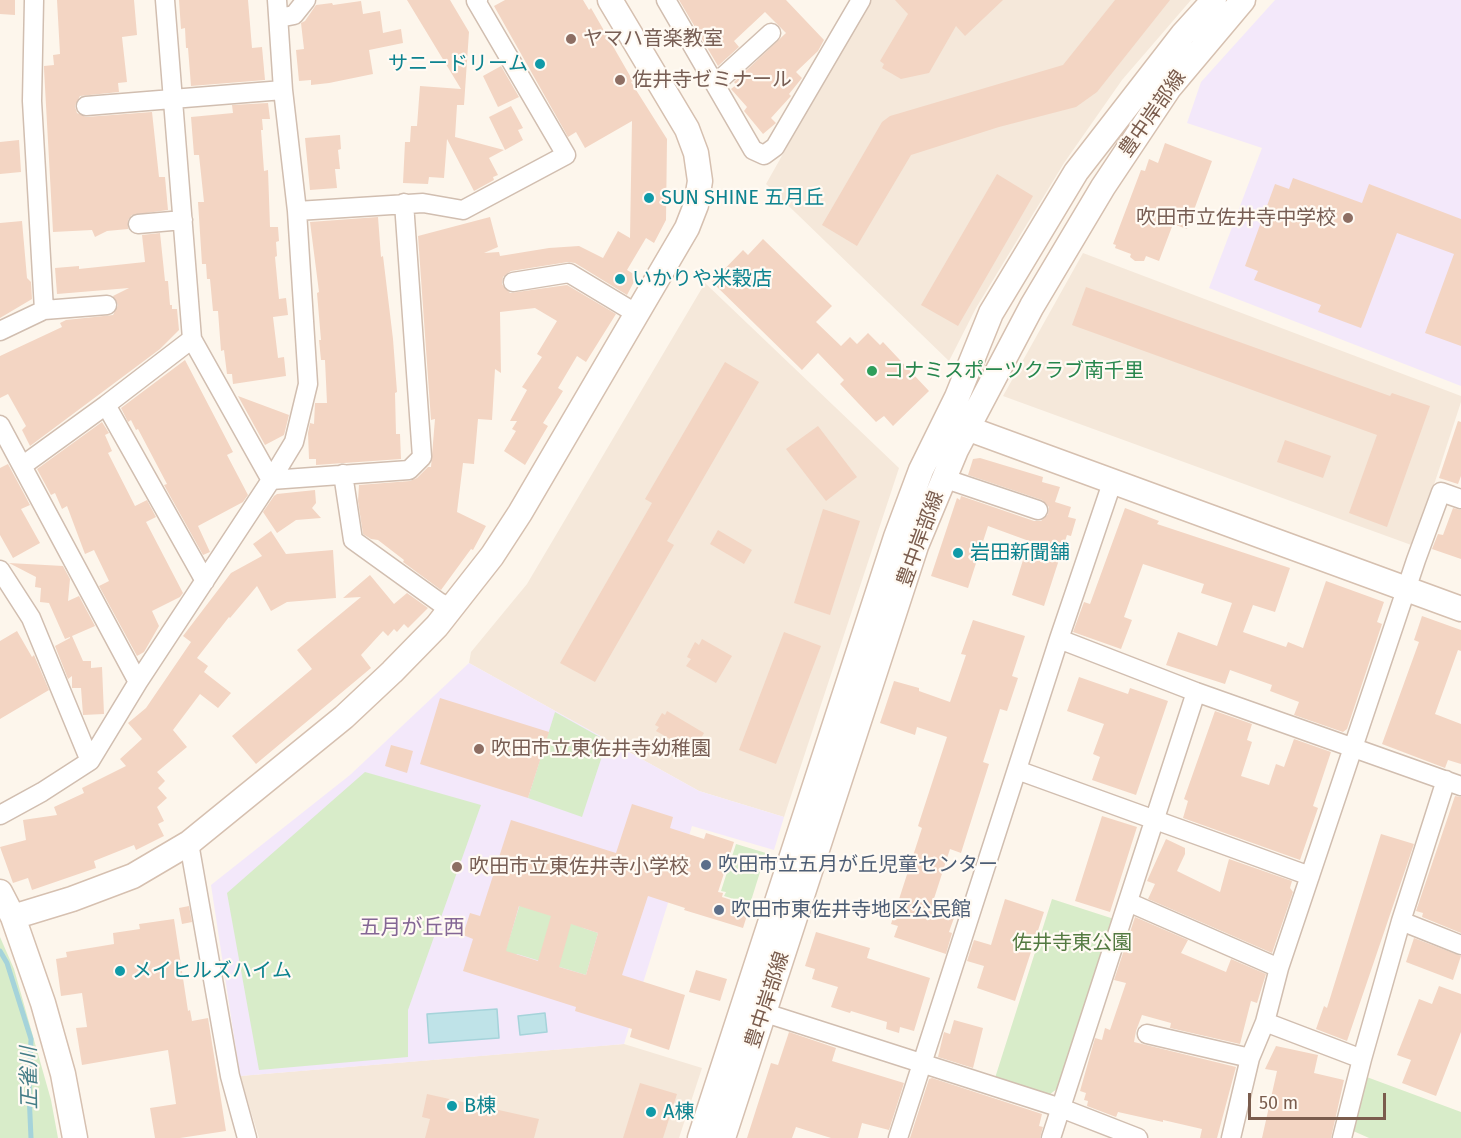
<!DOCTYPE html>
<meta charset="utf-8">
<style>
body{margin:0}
#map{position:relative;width:1461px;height:1138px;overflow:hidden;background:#fdf6ec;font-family:"Fira Sans",sans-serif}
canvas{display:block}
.scale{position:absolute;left:1248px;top:1093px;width:138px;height:27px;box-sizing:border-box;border:3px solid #7a5c4d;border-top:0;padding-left:8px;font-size:18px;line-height:21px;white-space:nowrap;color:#7a5c4d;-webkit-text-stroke:4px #fffaf3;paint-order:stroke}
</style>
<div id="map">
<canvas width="1461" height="1138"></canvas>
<div class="scale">50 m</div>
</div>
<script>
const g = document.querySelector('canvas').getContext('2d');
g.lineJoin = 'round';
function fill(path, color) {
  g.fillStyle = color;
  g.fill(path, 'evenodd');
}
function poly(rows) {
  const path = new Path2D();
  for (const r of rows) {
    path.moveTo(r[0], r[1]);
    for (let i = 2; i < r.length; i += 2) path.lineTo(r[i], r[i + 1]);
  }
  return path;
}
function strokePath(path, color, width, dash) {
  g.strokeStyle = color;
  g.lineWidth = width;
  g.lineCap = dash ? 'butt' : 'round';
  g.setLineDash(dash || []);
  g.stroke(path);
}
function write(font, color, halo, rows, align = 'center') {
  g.font = font + ' "Fira Sans","Noto Sans JP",sans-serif';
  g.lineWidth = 4.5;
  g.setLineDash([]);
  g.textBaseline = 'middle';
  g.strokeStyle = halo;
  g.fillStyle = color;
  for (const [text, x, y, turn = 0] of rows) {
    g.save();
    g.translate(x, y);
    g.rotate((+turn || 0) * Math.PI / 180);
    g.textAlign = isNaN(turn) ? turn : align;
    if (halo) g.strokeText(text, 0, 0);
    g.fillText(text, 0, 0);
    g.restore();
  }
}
const residential = poly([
 [870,0,1191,0,1122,80,1064,163,976,308,949,361,766,184],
 [1083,253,1461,396,1461,402,1414,546,1003,396],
 [705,283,899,468,784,817,699,791,469,663,471,652,527,584],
 [624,1044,702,1068,679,1138,259,1138,240,1076]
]);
const education = poly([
 [1275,0,1461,0,1461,386,1209,288,1262,148,1187,123,1201,82],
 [469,663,699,791,784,817,774,850,692,826,624,1044,240,1076,211,885,350,775]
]);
const green = poly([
 [555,712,607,741,582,817,528,798],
 [365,772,481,805,408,1010,408,1057,259,1070,227,893],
 [736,844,766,853,750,904,724,896,726,892,721,891],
 [532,865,583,928,598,933,586,975,517,954,499,972],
 [1052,899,1114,919,1058,1088,1049,1095,995,1078],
 [0,937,14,969,51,1100,58,1138,0,1138],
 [1364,1076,1461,1112,1461,1138,1369,1138,1351,1130]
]);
const water = poly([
 [497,1009,499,1038,429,1043,427,1014,497,1009],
 [545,1013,547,1032,520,1035,518,1016,545,1013]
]);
const stream = poly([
 [0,951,7,963,31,1039,29,1093,31,1138]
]);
const building = poly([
 [0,0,15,0,15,15,0,14],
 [57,0,134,0,137,35,122,37,127,82,118,83,119,92,80,96,75,106,77,113,86,117,152,112,159,177,165,177,168,210,132,215,128,220,128,229,107,231,95,237,92,230,53,232,44,69,44,66,54,65,53,55,60,54],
 [179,0,248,0,252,48,262,47,265,80,191,86,188,48,186,48,185,28,181,29],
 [407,0,450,0,469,32,464,105,457,105,455,137,504,150,489,158,498,175,493,177,494,180,474,191,447,139,444,178,429,177,428,184,403,183,405,142,410,142,411,126,417,126,420,86,461,89],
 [505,0,583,0,589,10,591,8,633,81,631,82,667,139,666,220,654,243,646,238,627,270,637,276,627,295,575,263,568,262,511,271,503,277,502,284,510,293,567,285,616,314,586,362,577,356,558,388,563,391,543,423,548,426,525,465,504,451,516,431,512,429,517,421,510,421,527,390,522,387,542,357,537,354,557,321,535,308,500,312,501,373,495,369,492,420,478,419,474,464,463,463,457,512,486,526,473,550,471,549,441,590,403,562,404,560,378,540,371,539,363,534,358,501,359,485,410,481,417,478,428,467,431,467,435,419,431,420,418,236,490,217,498,247,484,253,499,252,500,256,549,248,579,246,603,258,618,231,630,238,632,121,585,148,576,132,568,137,494,6],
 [679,0,786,0,824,40,818,51,796,72,802,78,789,94,791,96,771,118,776,123,763,134,744,111,747,107,731,89,736,85,734,82,786,33,765,12,734,41,739,47,718,66],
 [895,0,1003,0,965,36,956,26,929,73,901,79,882,68,884,64,880,61,908,14],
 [1115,0,1170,0,1097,92,1076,107,999,127,911,155,857,246,822,225,882,122,890,116,1063,65],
 [361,1,363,14,380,11,383,33,401,29,403,43,369,50,373,74,329,83,311,85,311,80,299,81,296,50,304,49,301,23,305,21,316,5,332,3,333,5],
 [501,66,519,97,498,107,483,76],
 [268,103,270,119,262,119,263,130,261,130,264,171,268,170,270,227,278,227,279,241,276,242,277,256,275,257,279,299,286,298,288,315,273,317,278,358,284,357,286,376,233,384,232,374,227,374,224,350,221,351,218,311,213,311,210,279,207,279,206,264,202,264,198,202,204,202,199,155,194,155,191,117,233,113,232,105],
 [511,106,523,128,518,130,523,140,505,150,489,117],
 [340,135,341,149,338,150,340,169,335,169,337,188,310,190,305,138],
 [19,140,21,172,0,174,0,142],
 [1165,143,1212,161,1187,229,1173,224,1159,261,1146,256,1144,261,1135,261,1130,257,1131,254,1115,248,1116,245,1113,244,1141,170,1145,171,1149,159,1158,163],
 [997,174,1033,196,958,326,921,305],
 [1293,178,1362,203,1369,184,1461,219,1461,346,1425,333,1454,254,1397,233,1361,328,1318,312,1321,305,1254,280,1258,271,1245,266,1275,184,1289,189],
 [378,217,381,257,383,256,393,339,397,392,395,393,396,434,400,434,401,459,316,465,316,459,309,459,308,433,310,423,314,424,315,403,327,403,325,360,321,360,319,340,321,340,317,293,319,292,310,222],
 [22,221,27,278,31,282,32,299,0,318,0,223],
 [160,233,165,281,168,281,170,305,172,305,172,309,177,309,179,330,160,349,30,446,22,430,26,426,8,394,0,398,0,356,62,327,60,323,66,320,113,315,118,305,113,296,129,288,57,294,55,268,79,266,79,269,145,262,142,235],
 [763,239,832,306,816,322,841,346,850,337,857,344,868,333,880,345,883,342,929,391,893,426,884,416,876,422,840,384,844,380,818,353,802,370,712,282,743,250,748,255],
 [1086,287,1390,396,1392,393,1430,406,1387,527,1349,513,1377,435,1072,325],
 [185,360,233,452,227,455,248,495,243,502,198,526,210,552,203,555,164,485,167,484,138,429,136,430,131,420,128,422,121,408],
 [725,362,759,382,667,541,674,545,595,682,560,663,652,503,645,499],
 [238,396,289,415,284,435,265,445],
 [1458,421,1461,422,1461,476,1458,484,1439,478],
 [102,422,109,433,105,435,112,451,108,453,135,506,147,500,156,517,146,522,183,593,180,597,152,611,159,626,144,652,137,656,99,586,109,581,94,550,85,554,67,506,62,509,55,493,51,495,37,469],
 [818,426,857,477,826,501,786,449],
 [1285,440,1331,456,1323,478,1277,462],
 [980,458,1043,477,1042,482,1060,487,1055,502,1071,507,1068,517,1076,519,1071,536,1067,535,1044,606,1012,595,1029,541,988,526,968,588,931,576,957,498,960,500,961,496,1034,521,1041,521,1048,514,1049,507,1042,500,968,475,973,459],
 [8,464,30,505,21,509,40,543,13,558,0,535,0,468],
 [315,490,316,503,312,508,321,518,296,520,277,533,263,512,274,496,277,494],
 [1125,508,1159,521,1157,524,1290,568,1275,612,1253,605,1243,632,1286,647,1288,642,1303,648,1326,581,1384,602,1377,622,1382,624,1347,729,1343,732,1294,715,1299,702,1270,691,1272,685,1230,670,1225,684,1166,665,1178,632,1217,646,1232,603,1201,593,1204,584,1143,564,1124,617,1132,620,1121,649,1073,632,1084,602,1090,604],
 [1453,508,1461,510,1461,559,1432,549,1438,534,1443,535],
 [823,509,860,521,830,615,794,603],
 [718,530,752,550,744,564,710,544],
 [271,531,286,554,333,550,336,598,287,602,271,611,257,586,230,618,229,617,197,658,208,666,204,672,231,693,218,708,200,694,173,730,187,747,157,772,165,781,158,788,167,798,157,807,164,821,158,824,164,836,136,850,134,845,94,861,96,868,32,890,28,878,13,883,0,847,26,840,23,820,57,815,54,807,84,793,82,788,126,766,120,759,142,739,128,723,146,708,191,642,183,636,231,573,262,556,253,544],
 [9,563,63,566,70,579,68,601,79,596,95,626,72,636,83,661,91,661,91,668,102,667,104,714,83,715,81,688,72,688,72,676,68,679,55,646,70,638,70,637,65,639,49,603,40,602,41,588,35,587,36,577],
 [370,575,394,604,407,593,428,608,408,628,404,624,397,632,394,629,388,636,383,631,361,655,371,668,256,764,232,736,312,669,297,650,361,597,343,598],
 [1422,616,1461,630,1461,651,1458,650,1435,714,1461,724,1461,764,1448,760,1445,768,1382,744,1419,642,1414,640],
 [973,620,1025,636,1012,676,1018,678,1007,711,1000,709,983,762,989,764,961,853,950,849,930,911,954,918,949,932,952,933,946,954,894,937,898,926,891,924,922,828,918,826,947,737,917,727,915,735,880,723,894,681,919,688,919,691,950,702,966,655,961,654],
 [17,631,32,657,34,655,49,690,0,719,0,641],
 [784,632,821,646,776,764,739,750],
 [702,639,732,656,716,683,686,666,691,659,687,657,695,642,699,645],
 [1079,677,1128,694,1130,688,1168,701,1136,795,1092,780,1100,757,1093,754,1104,724,1067,711],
 [440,698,549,732,528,798,420,764],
 [667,711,704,733,693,752,656,731,659,727,655,725,662,713,665,715],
 [1215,711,1252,724,1247,740,1252,742,1241,776,1269,785,1276,764,1284,767,1294,739,1331,752,1313,806,1318,808,1300,860,1183,818,1188,801,1184,799],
 [391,745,413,751,407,773,385,766],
 [1455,796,1461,797,1461,933,1422,917,1423,913,1416,911],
 [632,804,673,817,670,828,704,839,706,833,734,842,718,892,723,893,722,897,750,906,743,928,684,910,685,908,648,896,622,975,685,995,669,1050,630,1037,632,1029,575,1011,576,1007,463,971,473,939,463,935,470,913,480,916,511,820,616,853],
 [519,906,551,916,538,961,506,951],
 [571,924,598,933,586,975,559,967],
 [1102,816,1137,827,1110,912,1075,901],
 [1381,834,1414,844,1347,1041,1316,1029,1324,1006,1327,1008],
 [1166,839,1185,848,1185,854,1177,871,1220,892,1229,859,1292,881,1290,888,1293,892,1272,953,1148,899,1155,884,1147,881],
 [1005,899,1044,912,1015,1001,977,988,984,966,967,961,974,940,991,945],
 [189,906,192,922,182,924,179,908],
 [1135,917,1188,940,1181,953,1226,972,1231,959,1266,974,1257,1003,1251,1001,1240,1044,1170,1028,1171,1023,1142,1015,1136,1031,1134,1042,1236,1067,1217,1138,1200,1138,1202,1129,1163,1120,1163,1122,1118,1112,1116,1117,1087,1106,1088,1101,1084,1100,1086,1093,1080,1091,1095,1038,1102,1040,1105,1028,1110,1030,1126,983,1114,980],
 [174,919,188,1011,190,1010,192,1021,208,1018,226,1131,180,1138,155,1138,150,1108,176,1104,168,1050,82,1065,76,1028,87,1027,82,993,61,996,56,959,67,957,66,952,114,944,113,933,140,929,139,924],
 [816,932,870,948,867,958,930,978,914,1031,900,1027,899,1033,886,1029,887,1022,851,1011,850,1013,831,1007,838,987,812,979,815,969,805,966],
 [1414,938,1461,956,1453,980,1406,962],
 [696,970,727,979,720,1001,689,992],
 [1439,986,1461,994,1461,1032,1436,1096,1402,1083,1411,1060,1397,1055,1419,999,1432,1004],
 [954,1020,983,1028,973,1068,938,1057,944,1032,950,1034],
 [789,1032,836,1048,832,1061,904,1083,889,1130,862,1123,858,1138,831,1138,796,1127,792,1138,747,1138,771,1063,778,1065],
 [1276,1046,1318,1055,1314,1073,1344,1080,1331,1138,1262,1138,1277,1071,1265,1069],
 [932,1078,1042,1114,1039,1126,1043,1127,1040,1138,910,1138,929,1079],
 [640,1083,677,1094,663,1138,623,1138],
 [427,1094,539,1119,534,1138,425,1138,430,1119,422,1117]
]);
const street = poly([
 [34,0,32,101,44,310],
 [165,0,192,339,271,480,409,470,422,457,404,203],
 [666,0,753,150,764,155,775,147,861,0],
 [279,18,294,15,306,0],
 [715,84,771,33],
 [86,106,283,90],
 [297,211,423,203,463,210,566,155,476,1,478,0],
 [138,224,183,220],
 [513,282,569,273,637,314],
 [0,331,44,310,107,305],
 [106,405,205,581],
 [0,425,22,466],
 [343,474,353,540,439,602,451,608],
 [943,478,1038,510],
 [0,570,31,618,90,761],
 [1059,639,1196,692,1461,786],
 [138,682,22,466,106,405,192,339],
 [1017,770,1310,876],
 [0,815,42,792,90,761,138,682,271,480,294,442,308,384,297,211,283,90,277,0],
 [189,843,230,1076,247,1138],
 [1128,902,1279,968],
 [1401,921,1461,945],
 [753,1009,1061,1108,1138,1138],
 [1265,1022,1362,1059],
 [1147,1034,1250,1058],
 [898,1138,1059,639,1113,480],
 [1051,1138,1196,692],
 [1231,1138,1250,1058,1265,1022,1279,968,1416,560,1441,492,1461,499],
 [1342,1138,1362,1059,1401,921,1446,780]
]);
const secondary = poly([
 [953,423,1461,609],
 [0,892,13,917,43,1003,63,1074,75,1138],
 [13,917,72,899,133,876,189,843,344,717,392,672,437,626,492,556,520,513,687,228,696,205,700,181,696,153,687,129,610,0],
 [700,1138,896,537,921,470,957,397,991,313,1076,172,1183,34,1214,0],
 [723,1138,916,546,956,450,1032,306,1103,187,1169,88,1243,0]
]);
const markers = [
 [571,39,6,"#8d6e63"],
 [540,64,6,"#0f9aa8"],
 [620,80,6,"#8d6e63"],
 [649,198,6,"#0f9aa8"],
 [1348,218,6,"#8d6e63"],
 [620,279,6,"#0f9aa8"],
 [872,371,6,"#2e9e5b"],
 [958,553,6,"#0f9aa8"],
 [479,749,6,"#8d6e63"],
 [706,865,6,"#5c6f8a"],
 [457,867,6,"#8d6e63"],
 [719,910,6,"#5c6f8a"],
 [120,971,6,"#0f9aa8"],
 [452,1106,6,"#0f9aa8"],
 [651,1112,6,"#0f9aa8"]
];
const educationNames = [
 ["ヤマハ音楽教室",583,39],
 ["佐井寺ゼミナール",632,80],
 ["吹田市立佐井寺中学校",1336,218,"right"],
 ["吹田市立東佐井寺幼稚園",491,749],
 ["吹田市立東佐井寺小学校",469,867]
];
const cultureNames = [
 ["サニードリーム",528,64,"right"],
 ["SUN SHINE 五月丘",661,198],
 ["いかりや米穀店",632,279],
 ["岩田新聞舗",970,553],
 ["メイヒルズハイム",132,971],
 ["B棟",464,1106],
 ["A棟",663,1112]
];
const streetNames = [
 ["豊中岸部線",1153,114,-55],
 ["豊中岸部線",921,539,-70],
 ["豊中岸部線",768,1000,-72]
];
const leisureNames = [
 ["コナミスポーツクラブ南千里",884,371]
];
const serviceNames = [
 ["吹田市立五月が丘児童センター",718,865],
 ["吹田市東佐井寺地区公民館",731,910]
];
const parkNames = [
 ["佐井寺東公園",1072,943]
];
const neighbourhoodNames = [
 ["五月が丘西",412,928]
];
const waterNames = [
 ["正雀川",30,1078,-91]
];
fill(residential, '#f5e8da');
fill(education, '#f3e8fa');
fill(green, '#d8ecc9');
fill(water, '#bfe3e8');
strokePath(water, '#a5d3da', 1.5);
strokePath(stream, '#a5d3da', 5);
fill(building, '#f3d5c3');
strokePath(street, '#d1beb0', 21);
strokePath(secondary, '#d6c0b0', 27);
strokePath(street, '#fff', 18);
strokePath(secondary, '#fff', 24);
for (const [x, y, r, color] of markers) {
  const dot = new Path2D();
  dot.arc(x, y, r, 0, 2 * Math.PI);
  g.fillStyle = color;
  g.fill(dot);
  strokePath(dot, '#fffaf3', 2);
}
write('20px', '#785e54', '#fffaf3', educationNames, 'left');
write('20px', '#0d838f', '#fffaf3', cultureNames, 'left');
write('20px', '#7a5c4d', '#fffaf3', streetNames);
write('20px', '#27864d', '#fffaf3', leisureNames, 'left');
write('20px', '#4e5e75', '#fffaf3', serviceNames, 'left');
write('20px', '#537a41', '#fffaf3', parkNames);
write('21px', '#846695', '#fffaf3', neighbourhoodNames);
write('italic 21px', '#437c86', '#fffaf3', waterNames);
</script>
